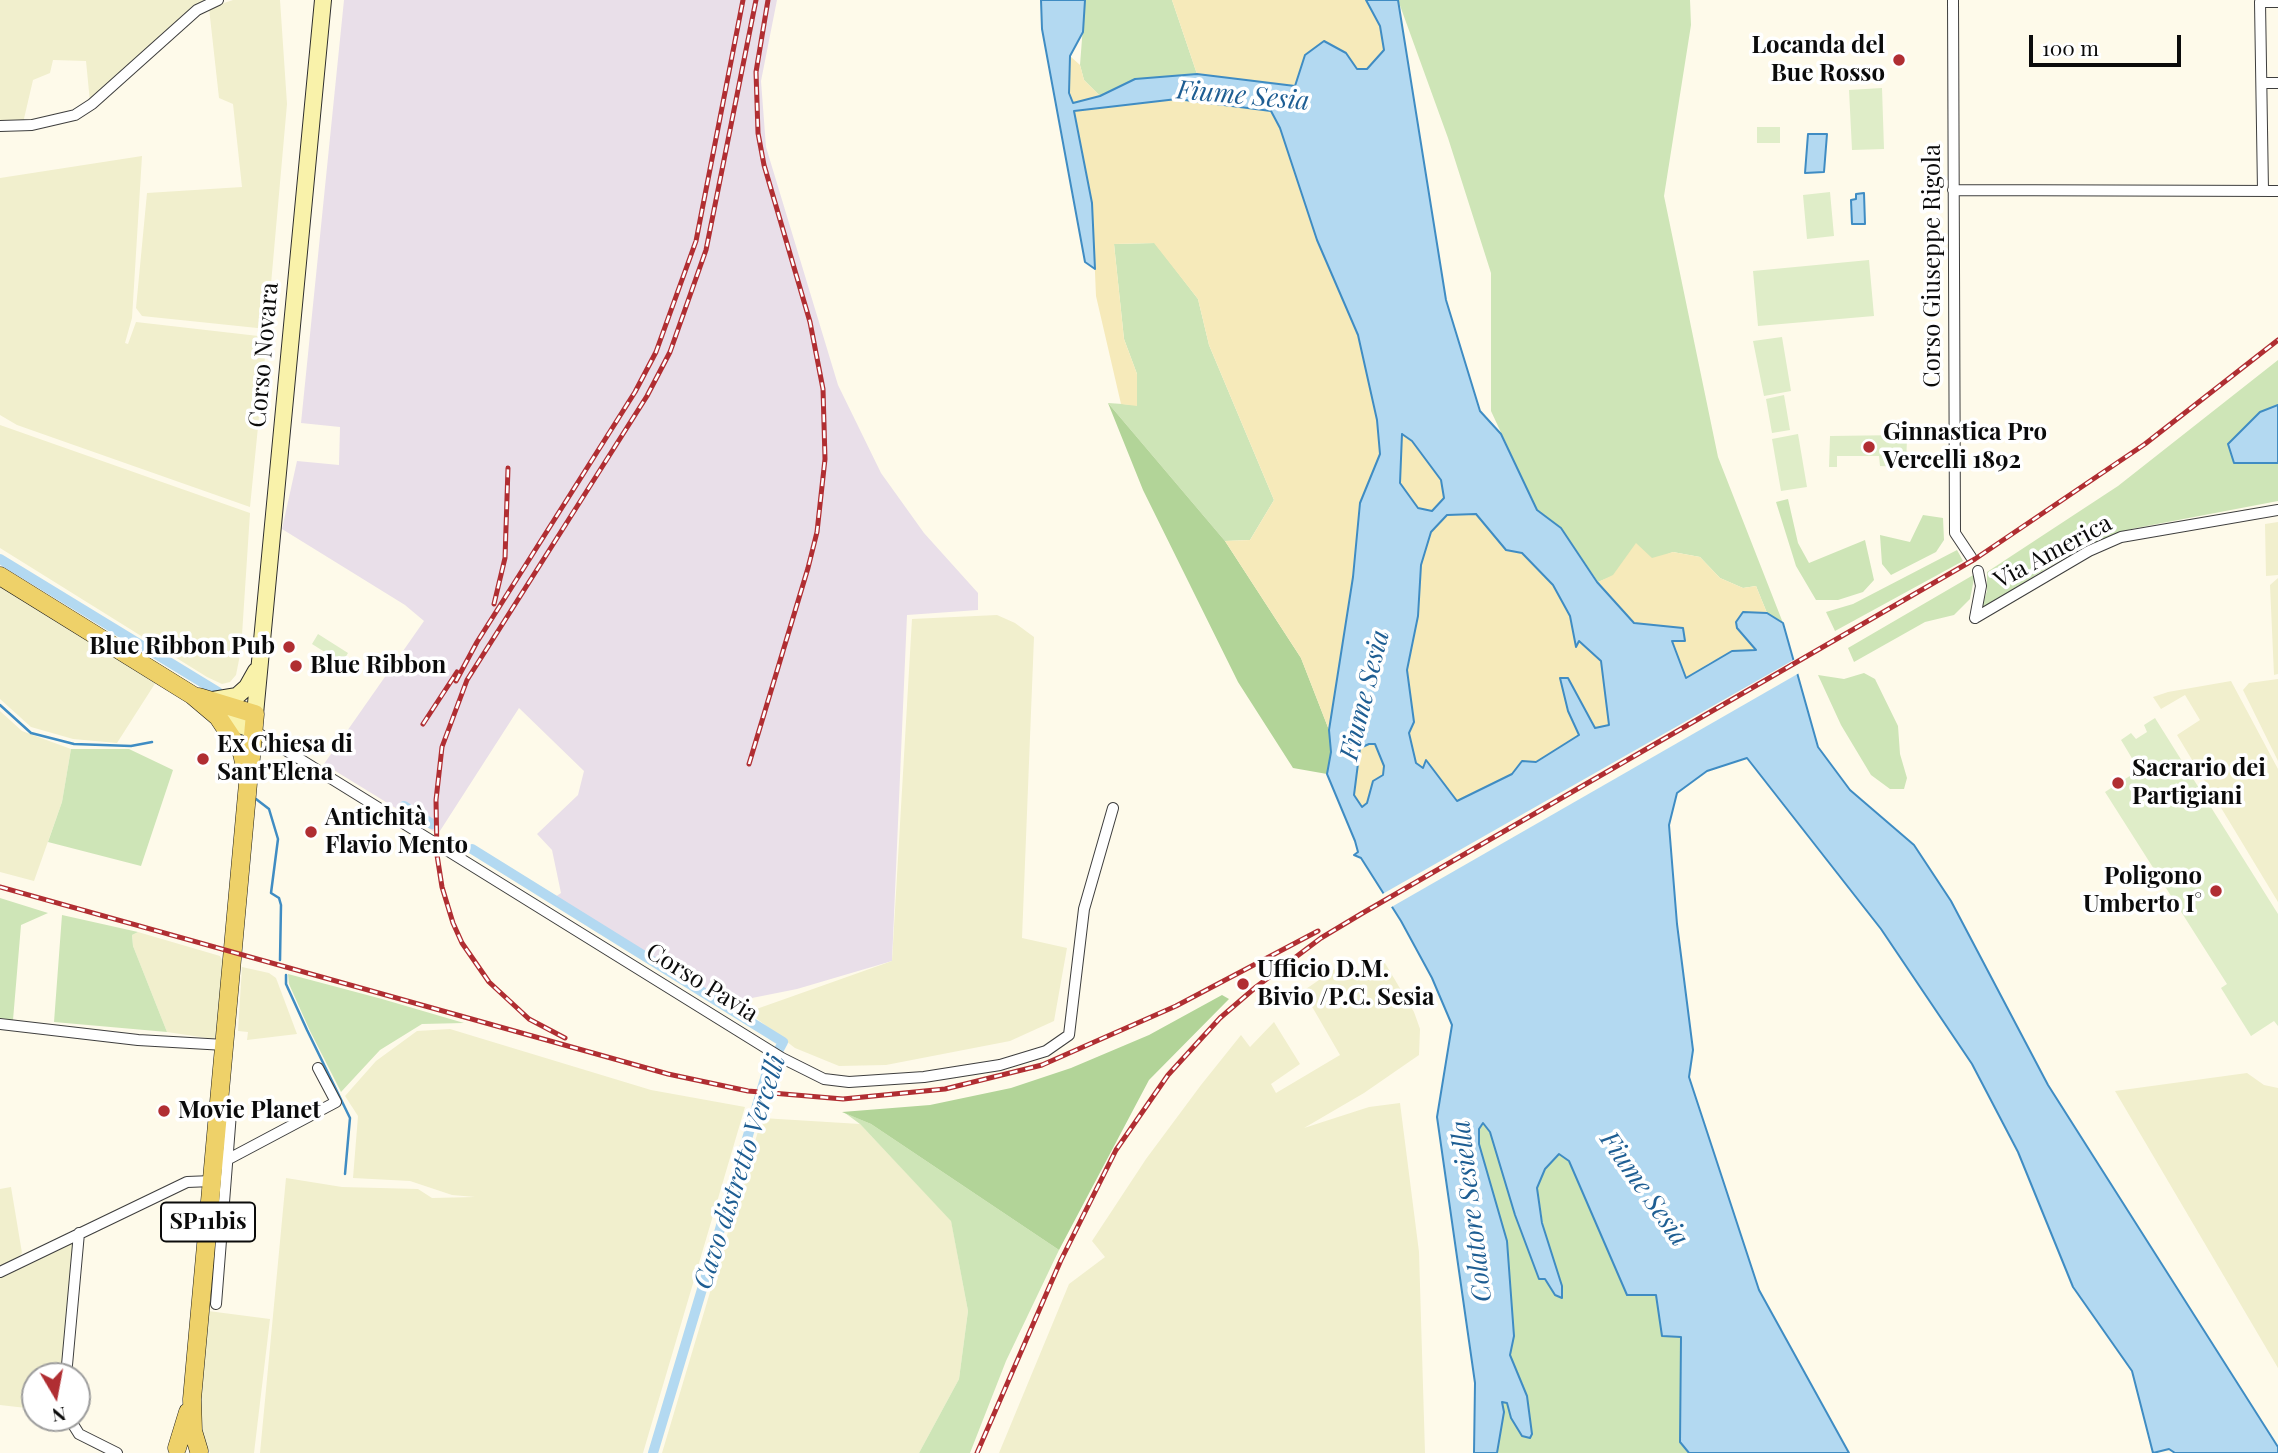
<!DOCTYPE html>
<meta charset="utf-8">
<style>
body{margin:0}
#map{position:relative;width:2278px;height:1453px;overflow:hidden;background:#fefaea;font-family:"Playfair Display",serif}
canvas{display:block}
.north{position:absolute;left:21px;top:1362px;width:70px;height:70px;box-sizing:border-box;background:#fff;border:2px solid #9d9d9d;border-radius:50%;rotate:170deg;font-size:19px;font-weight:700;line-height:28px;text-align:center;color:#0b0b0b}
.north::after{content:'';display:block;margin:auto;width:24px;height:32px;background:#b02e32;clip-path:polygon(50% 0,100% 100%,50% 72%,0 100%)}
.scale{position:absolute;left:2029px;top:35px;width:152px;height:32px;box-sizing:border-box;border:4px solid #0b0b0b;border-top:0;padding-left:9px;font-size:21px;line-height:24px;white-space:nowrap;color:#0b0b0b;-webkit-text-stroke:5px #fff;paint-order:stroke}
</style>
<div id="map">
<canvas width="2278" height="1453"></canvas>
<div class="north">N</div>
<div class="scale">100 m</div>
</div>
<script>
const g = document.querySelector('canvas').getContext('2d');
g.lineJoin = 'round';
function fill(path, color) {
  g.fillStyle = color;
  g.fill(path, 'evenodd');
}
function poly(rows) {
  const path = new Path2D();
  for (const r of rows) {
    path.moveTo(r[0], r[1]);
    for (let i = 2; i < r.length; i += 2) path.lineTo(r[i], r[i + 1]);
  }
  return path;
}
function strokePath(path, color, width, dash) {
  g.strokeStyle = color;
  g.lineWidth = width;
  g.lineCap = dash ? 'butt' : 'round';
  g.setLineDash(dash || []);
  g.stroke(path);
}
function write(font, color, halo, rows, align = 'center') {
  g.font = font + ' "Playfair Display",serif';
  g.lineWidth = 7;
  g.setLineDash([]);
  g.textBaseline = 'middle';
  g.strokeStyle = halo;
  g.fillStyle = color;
  for (const [text, x, y, turn = 0] of rows) {
    g.save();
    g.translate(x, y);
    g.rotate((+turn || 0) * Math.PI / 180);
    g.textAlign = isNaN(turn) ? turn : align;
    if (halo) g.strokeText(text, 0, 0);
    g.fillText(text, 0, 0);
    g.restore();
  }
}
const industrial = poly([
 [344,0,777,0,761,81,766,147,838,385,881,473,924,533,978,593,978,610,907,615,892,961,797,989,727,1003,555,897,561,893,552,850,537,834,578,795,584,771,519,708,438,834,324,764,424,621,405,605,282,529,297,461,339,465,340,427,301,423]
]);
const farmland = poly([
 [0,0,205,0,157,39,90,102,86,61,53,60,50,73,33,80,23,123,0,122],
 [233,0,280,0,287,104,267,329,142,316,136,308,147,193,242,187,233,104,219,98,209,8],
 [142,156,132,318,125,343,128,344,136,322,267,337,250,507,17,425,0,415,0,178],
 [0,425,250,513,241,650,236,675,230,682,222,684,207,677,0,548],
 [2278,522,2278,575,2266,576,2265,524],
 [2278,578,2278,674,2274,675,2270,585],
 [0,584,156,682,117,743,73,739,31,727,0,699],
 [997,615,1015,623,1034,637,1022,938,1067,948,1054,1021,1010,1041,886,1065,839,1066,795,1048,748,1012,892,961,912,619],
 [2278,679,2278,761,2243,690,2249,683],
 [2231,681,2278,769,2278,902,2177,735,2200,720,2185,695,2161,709,2153,697,2168,692],
 [0,711,22,731,71,749,62,802,34,881,0,872],
 [138,932,220,956,225,966,220,1032,214,1039,167,1032,133,946,132,935],
 [1382,958,1414,1012,1420,1029,1419,1055,1364,1093,1304,1128,1369,1107,1400,1103,1419,1252,1425,1453,999,1453,1069,1284,1105,1257,1092,1241,1146,1159,1201,1085,1241,1035,1250,1047,1274,1022,1300,1064,1271,1084,1276,1093,1340,1055,1303,991,1335,969,1340,974,1347,970,1352,976],
 [242,967,269,973,276,978,297,1034,247,1040,248,1032,238,1031],
 [450,1029,651,1090,745,1107,643,1453,260,1453,286,1178,342,1187,418,1189,432,1198,475,1197,452,1195,410,1181,353,1178,358,1116,345,1096,376,1061,417,1031],
 [2247,1073,2264,1085,2278,1088,2278,1368,2115,1091],
 [762,1118,860,1124,951,1220,968,1311,959,1379,919,1453,662,1453],
 [11,1187,22,1253,17,1259,0,1267,0,1189],
 [76,1239,60,1376,35,1376,35,1409,0,1405,0,1277],
 [208,1311,270,1319,254,1453,210,1453,201,1433,200,1395]
]);
const green = poly([
 [1085,0,1172,0,1197,74,1135,79,1100,96,1084,80,1080,65],
 [1398,0,1690,0,1691,25,1664,196,1718,457,1783,623,1767,613,1756,586,1743,588,1720,578,1700,557,1673,552,1598,582,1561,528,1537,510,1491,411,1491,273,1448,138],
 [1155,243,1198,299,1209,345,1274,500,1250,540,1225,541,1108,403,1137,405,1137,374,1124,339,1114,244],
 [2278,360,2278,501,2131,529,2090,545,2057,562,1981,609,1987,591,1987,572,2118,486],
 [1788,499,1798,543,1809,563,1865,540,1874,580,1863,592,1838,600,1816,600,1796,566,1776,502],
 [1923,515,1943,518,1944,540,1936,552,1891,575,1882,564,1880,535,1910,542],
 [1957,550,1963,561,1835,631,1826,612,1853,604],
 [1975,574,1970,599,1954,615,1925,622,1854,662,1848,648],
 [1864,673,1875,679,1898,726,1900,754,1907,778,1904,789,1890,789,1871,775,1841,725,1818,675,1844,679],
 [71,749,129,749,173,770,141,866,48,842,62,802],
 [0,898,48,913,21,925,13,1020,0,1018],
 [62,915,138,932,132,935,133,946,167,1032,54,1022],
 [288,974,382,999,464,1023,422,1024,380,1050,341,1092,310,1031,289,984],
 [845,1113,871,1124,1059,1250,1006,1361,970,1453,919,1453,959,1379,968,1311,951,1221,860,1124],
 [1483,1122,1490,1132,1515,1215,1539,1279,1545,1279,1555,1295,1537,1188,1545,1169,1559,1153,1569,1161,1627,1295,1656,1295,1662,1335,1681,1336,1680,1442,1689,1453,1497,1453,1501,1402,1507,1403,1511,1418,1527,1396,1510,1355,1514,1336,1507,1241,1479,1144,1479,1129]
]);
const forest = poly([
 [1108,403,1225,541,1301,658,1329,730,1331,752,1327,774,1293,768,1238,682,1143,490],
 [1222,995,1229,999,1149,1080,1059,1250,871,1124,842,1112,930,1105,1011,1088,1071,1068,1149,1035]
]);
const sand = poly([
 [1172,0,1366,0,1380,26,1384,50,1367,69,1357,69,1346,53,1305,55,1295,86,1197,74],
 [1070,56,1080,65,1084,80,1100,96,1073,103,1069,93],
 [1177,99,1271,111,1280,128,1317,240,1358,335,1377,420,1380,454,1360,503,1353,577,1329,730,1301,658,1225,541,1250,540,1274,500,1209,345,1198,299,1154,243,1114,244,1124,339,1137,374,1137,406,1121,404,1096,296,1092,203,1073,111],
 [1402,434,1412,441,1441,480,1444,498,1432,511,1418,508,1400,483],
 [1476,514,1506,550,1522,553,1553,585,1570,616,1576,645,1578,641,1601,661,1610,726,1595,729,1568,678,1568,711,1579,735,1536,762,1522,761,1512,774,1457,801,1426,761,1424,768,1416,763,1409,733,1414,722,1407,670,1418,616,1421,565,1431,532,1447,515],
 [1636,543,1652,558,1673,552,1700,557,1720,578,1743,588,1756,586,1767,613,1743,612,1741,634,1757,651,1711,662,1686,678,1672,640,1683,628,1634,623,1598,582,1613,575],
 [1369,744,1375,744,1384,766,1383,775,1373,781,1367,803,1362,807,1354,795,1360,748]
]);
const pitch = poly([
 [1882,88,1884,149,1852,150,1849,90],
 [1757,127,1780,127,1780,143,1757,143],
 [1830,192,1834,236,1807,239,1803,195],
 [1869,260,1874,316,1758,326,1753,271],
 [1782,337,1791,391,1764,396,1753,341],
 [1784,395,1790,430,1772,433,1766,399],
 [1798,434,1807,487,1781,491,1772,439],
 [1902,435,1907,438,1906,467,1880,466,1879,456,1837,456,1837,467,1829,467,1830,436],
 [318,634,348,653,342,663,312,644],
 [2155,718,2278,914,2278,1026,2274,1021,2251,1036,2221,988,2227,984,2105,792,2139,770,2121,740,2131,733,2136,739,2147,732,2144,725]
]);
const water = poly([
 [1041,0,1085,0,1083,32,1070,56,1069,93,1073,103,1100,96,1135,79,1197,74,1295,86,1305,55,1324,41,1346,53,1357,69,1367,69,1384,50,1380,26,1366,0,1398,0,1446,300,1480,411,1501,434,1537,510,1561,528,1597,582,1634,623,1683,628,1685,641,1672,641,1686,678,1732,651,1756,650,1737,628,1736,622,1743,612,1767,613,1783,623,1818,747,1850,790,1914,845,1951,901,2048,1085,2278,1447,2278,1453,2175,1453,2169,1449,2153,1453,2132,1371,2073,1287,2018,1152,1972,1064,1881,929,1747,758,1707,771,1677,793,1669,825,1677,924,1693,1050,1689,1077,1759,1290,1849,1453,1689,1453,1680,1442,1681,1337,1662,1336,1656,1295,1627,1295,1569,1161,1559,1154,1545,1169,1537,1188,1542,1223,1562,1286,1562,1298,1555,1295,1545,1279,1539,1279,1515,1215,1490,1132,1483,1123,1479,1129,1479,1144,1507,1241,1514,1336,1510,1355,1527,1396,1532,1434,1530,1438,1522,1436,1511,1418,1507,1403,1502,1402,1504,1412,1497,1453,1474,1453,1475,1383,1437,1117,1452,1025,1432,978,1401,921,1361,858,1354,855,1358,852,1355,841,1327,774,1331,752,1329,730,1353,577,1360,503,1380,454,1377,420,1358,335,1317,240,1280,128,1271,111,1177,99,1074,111,1092,203,1095,269,1085,262,1042,29,1041,0],
 [1402,434,1412,441,1441,480,1444,498,1432,511,1418,508,1400,483,1402,434],
 [1476,514,1506,550,1522,553,1553,585,1570,616,1576,647,1579,641,1601,661,1609,725,1595,728,1568,678,1560,678,1568,711,1579,735,1536,762,1522,761,1512,774,1457,801,1426,760,1423,768,1416,763,1409,733,1414,722,1407,670,1418,616,1421,565,1431,532,1447,515,1476,514],
 [1369,744,1375,744,1384,766,1383,775,1373,781,1367,803,1362,807,1354,795,1360,748,1369,744],
 [1808,134,1827,134,1824,172,1805,173,1808,134],
 [1864,193,1865,224,1852,224,1851,200,1856,199,1856,194,1864,193],
 [2278,405,2278,463,2234,463,2228,444,2260,412,2278,405]
]);
const pier = poly([
 [1797,658,1801,672,1388,909,1379,896]
]);
const stream = poly([
 [0,705,31,733,74,744,131,746,152,742],
 [256,799,269,809,278,839,271,893,279,898,281,905,280,960],
 [286,975,286,984,307,1030,350,1118,345,1174]
]);
const canal = poly([
 [0,559,218,692],
 [404,806,432,824],
 [472,849,783,1042,767,1072,653,1453]
]);
const minor = poly([
 [1953,0,1955,533,1971,557],
 [2263,83,2278,83],
 [0,126,32,125,75,115,92,104,197,10,218,0],
 [1953,190,2278,191],
 [2263,191,2260,2,2278,2],
 [1975,618,2089,551,2121,537,2278,510],
 [1975,618,1981,586,1978,571],
 [253,730,782,1058,824,1079,849,1082,924,1077,1000,1065,1046,1051,1069,1035,1084,909,1113,808],
 [0,1024,138,1040,225,1045],
 [223,1162,336,1102,318,1068],
 [0,1272,187,1182,212,1181],
 [216,1304,231,1113],
 [66,1376,79,1233],
 [69,1418,79,1434,117,1453]
]);
const secondary = poly([
 [213,700,237,696,247,687,256,671],
 [255,714,323,0],
 [218,717,253,730]
]);
const primary = poly([
 [0,576,192,695,218,717,242,753,248,783,192,1399,193,1431,199,1451],
 [199,697,255,714,250,768],
 [177,1448,188,1412]
]);
const rail = poly([
 [494,604,505,558,508,468],
 [456,681,477,642,635,392,656,352,696,241,743,0],
 [423,724,457,672],
 [749,764,808,568,817,532,825,459,823,389,810,322,764,165,758,133,756,72,768,0],
 [0,887,668,1074,748,1091,843,1099,945,1089,1042,1065,1176,1006,1318,931],
 [565,1038,529,1019,489,982,462,943,453,923,442,887,437,855,436,800,442,747,467,680,647,396,670,352,706,250,756,0],
 [977,1453,1061,1260,1116,1150,1168,1075,1220,1018,1256,987,1321,938,1361,914,1975,559,2145,444,2278,340]
]);
const markers = [
 [1899,60,7,"#b02e32"],
 [1869,447,7,"#b02e32"],
 [289,647,7,"#b02e32"],
 [296,666,7,"#b02e32"],
 [203,759,7,"#b02e32"],
 [2118,783,7,"#b02e32"],
 [311,832,7,"#b02e32"],
 [2216,891,7,"#b02e32"],
 [1243,984,7,"#b02e32"],
 [164,1111,7,"#b02e32"]
];
const shields = [
 [208,1222,94]
];
const shieldNames = [
 ["SP11bis",208,1222]
];
const poiNames = [
 ["Locanda del",1885,46,"right"],
 ["Bue Rosso",1885,74,"right"],
 ["Ginnastica Pro",1883,433],
 ["Vercelli 1892",1883,461],
 ["Blue Ribbon Pub",275,647,"right"],
 ["Blue Ribbon",310,666],
 ["Ex Chiesa di",217,745],
 ["Sant'Elena",217,773],
 ["Sacrario dei",2132,769],
 ["Partigiani",2132,797],
 ["Antichità",325,818],
 ["Flavio Mento",325,846],
 ["Poligono",2202,877,"right"],
 ["Umberto I°",2202,905,"right"],
 ["Ufficio D.M.",1257,970],
 ["Bivio /P.C. Sesia",1257,998],
 ["Movie Planet",178,1111]
];
const streetNames = [
 ["Corso Giuseppe Rigola",1933,266,-90],
 ["Corso Novara",264,355,-85],
 ["Via America",2053,552,-28],
 ["Corso Pavia",702,983,32]
];
const waterNames = [
 ["Fiume Sesia",1243,96,5],
 ["Fiume Sesia",1365,695,-76],
 ["Cavo distretto Vercelli",740,1172,-72],
 ["Fiume Sesia",1644,1189,55],
 ["Colatore Sesiella",1472,1211,-97]
];
fill(industrial, '#e9dfe9');
fill(farmland, '#f1efcd');
fill(green, '#cee5b7');
fill(forest, '#b2d498');
fill(sand, '#f6eaba');
fill(pitch, '#dfedc8');
fill(water, '#b3d9f1');
strokePath(water, '#3f8cc3', 2);
fill(pier, '#fefaea');
strokePath(stream, '#3f8cc3', 2.5);
strokePath(canal, '#b3d9f1', 10);
strokePath(minor, '#3e3e3e', 12);
strokePath(secondary, '#2d2d2d', 18);
strokePath(primary, '#1c1c1c', 19);
strokePath(minor, '#fff', 10);
strokePath(secondary, '#f9f2aa', 16);
strokePath(primary, '#eed169', 18);
strokePath(rail, '#b02e32', 5);
strokePath(rail, '#fff', 2.5, [8]);
for (const [x, y, r, color] of markers) {
  const dot = new Path2D();
  dot.arc(x, y, r, 0, 2 * Math.PI);
  g.fillStyle = color;
  g.fill(dot);
  strokePath(dot, '#fff', 2.5);
}
for (const [x, y, w] of shields) {
  const box = new Path2D();
  box.roundRect(x - w / 2, y - 19.5, w, 39, 5);
  g.fillStyle = '#fff';
  g.fill(box);
  strokePath(box, '#0b0b0b', 2);
}
write('bold 23px', '#0b0b0b', null, shieldNames);
write('bold 24px', '#0b0b0b', '#fff', poiNames, 'left');
write('24px', '#0b0b0b', '#fff', streetNames);
write('italic 26px', '#1e5e93', '#fff', waterNames);
</script>
